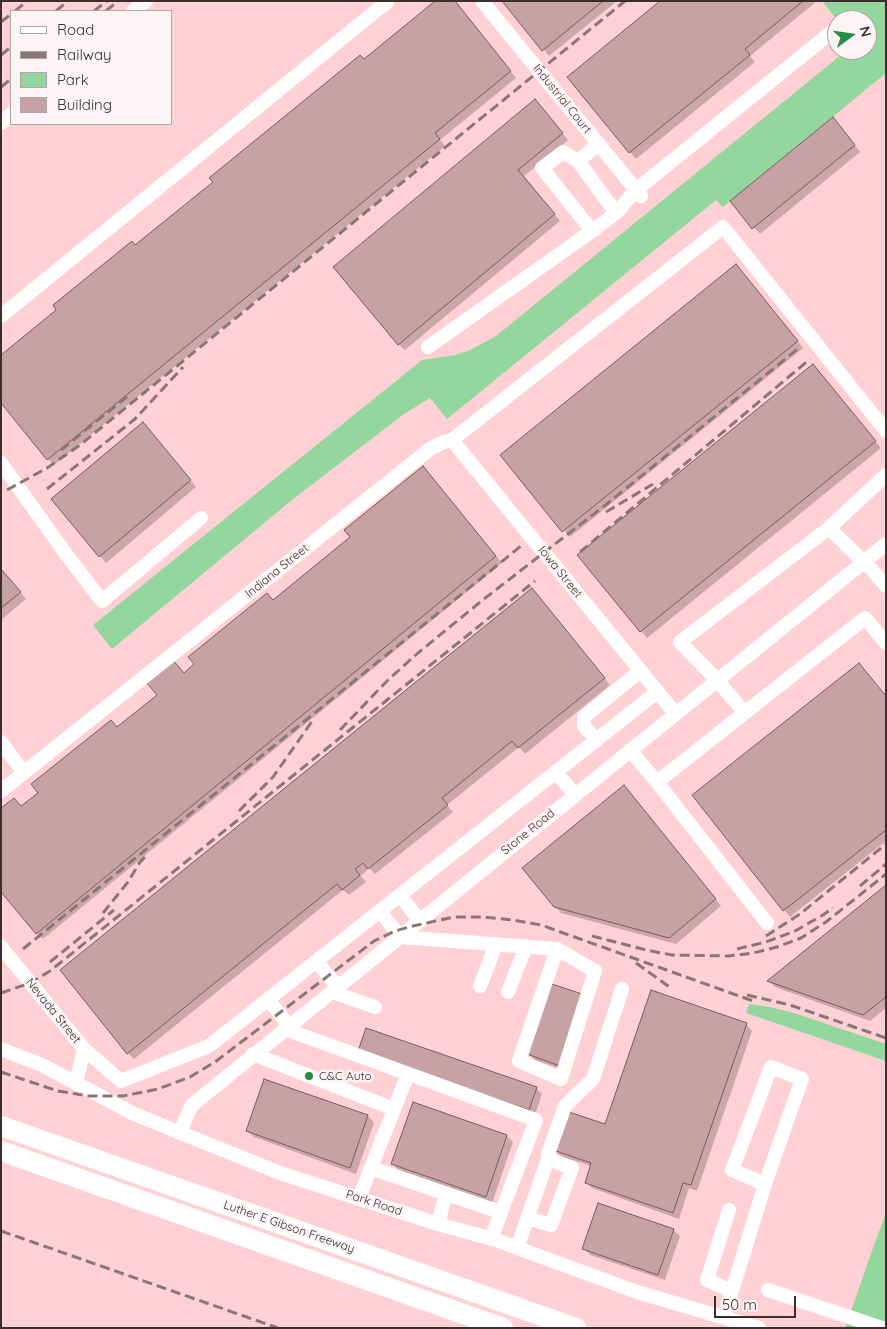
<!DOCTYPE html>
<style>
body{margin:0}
#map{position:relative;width:887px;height:1329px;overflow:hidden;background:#ffe0e3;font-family:Quicksand,sans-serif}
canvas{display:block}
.frame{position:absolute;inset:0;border:2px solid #3c2e2f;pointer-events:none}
.legend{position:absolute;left:10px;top:10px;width:162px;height:115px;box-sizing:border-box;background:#fcf4f5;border:1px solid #afa5a6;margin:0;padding:6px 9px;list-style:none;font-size:15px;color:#3c2e2f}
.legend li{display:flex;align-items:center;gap:10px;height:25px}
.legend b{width:25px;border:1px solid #afa5a6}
.north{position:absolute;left:827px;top:10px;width:50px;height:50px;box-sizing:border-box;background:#fcf4f5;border:1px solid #afa5a6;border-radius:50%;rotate:76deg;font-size:14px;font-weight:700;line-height:20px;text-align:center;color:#3c2e2f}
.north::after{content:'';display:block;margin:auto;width:18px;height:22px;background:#278f45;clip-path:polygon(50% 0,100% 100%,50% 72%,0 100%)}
.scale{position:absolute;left:714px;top:1296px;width:82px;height:22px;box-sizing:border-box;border:2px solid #3c2e2f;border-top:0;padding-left:6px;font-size:15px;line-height:18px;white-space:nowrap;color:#3c2e2f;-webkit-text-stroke:4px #fcf4f5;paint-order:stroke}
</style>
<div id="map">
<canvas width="887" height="1329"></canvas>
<div class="frame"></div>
<ul class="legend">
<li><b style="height:6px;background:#fff"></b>Road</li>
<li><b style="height:6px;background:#8a7677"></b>Railway</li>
<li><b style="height:14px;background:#93d79e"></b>Park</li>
<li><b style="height:14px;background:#c6a2a5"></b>Building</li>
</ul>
<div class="north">N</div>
<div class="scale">50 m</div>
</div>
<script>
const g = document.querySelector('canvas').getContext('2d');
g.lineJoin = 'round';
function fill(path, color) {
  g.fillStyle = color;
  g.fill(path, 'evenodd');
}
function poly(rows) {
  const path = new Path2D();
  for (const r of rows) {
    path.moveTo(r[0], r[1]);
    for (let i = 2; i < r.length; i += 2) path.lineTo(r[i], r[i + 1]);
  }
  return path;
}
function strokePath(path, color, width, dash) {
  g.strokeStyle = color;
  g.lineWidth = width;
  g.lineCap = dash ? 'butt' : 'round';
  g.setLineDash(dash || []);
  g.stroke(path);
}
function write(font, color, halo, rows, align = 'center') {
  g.font = font + ' Quicksand,sans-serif';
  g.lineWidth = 5;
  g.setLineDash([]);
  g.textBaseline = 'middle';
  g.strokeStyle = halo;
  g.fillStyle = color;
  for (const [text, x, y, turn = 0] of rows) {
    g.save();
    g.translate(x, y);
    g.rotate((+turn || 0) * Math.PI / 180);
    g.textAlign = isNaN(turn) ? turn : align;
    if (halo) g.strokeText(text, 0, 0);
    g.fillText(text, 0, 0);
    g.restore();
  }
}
const built = poly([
 [1,1,886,1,886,1328,1,1328],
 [11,11,171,11,171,124,11,124],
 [837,20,867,20,867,50,837,50]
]);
const green = poly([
 [822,1,886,1,886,73,723,207,716,200,447,419,430,398,404,414,292,500,112,649,93,625,422,360,455,355,470,350,496,336,847,50,867,50,867,20,837,20],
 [749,1004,770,1007,794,1013,886,1044,886,1061,746,1013],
 [886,1213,886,1328,845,1328,873,1248]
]);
const shadow = poly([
 [455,1,516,78,440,140,445,146,54,465,48,459,58,310,364,60],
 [504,1,617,1,549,56],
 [662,1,817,1,750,56,755,62,636,159,630,152],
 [541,107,568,140,524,176,560,221,405,350,398,344],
 [839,125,860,152,760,234,732,202],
 [742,272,803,348,570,537,502,455],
 [819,372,881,448,647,638,641,631],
 [149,430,196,487,106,563,53,500],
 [429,474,502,563,43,939,37,933,22,807],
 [1,569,26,599,1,620],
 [538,596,610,685,525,754,519,747,447,805,453,812,375,874,369,868,361,876,366,882,349,895,343,890,134,1059,128,1053],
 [859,664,886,696,886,841,790,917,694,795],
 [630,793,721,906,676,944,561,913,555,906],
 [886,886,886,1008,870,1021,775,987,769,981],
 [553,985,567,1071,535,1060,529,1054],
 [746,1024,752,1031,697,1191,689,1188,679,1219,592,1188,586,1182,591,1166,561,1156,554,1149,606,1125],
 [365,1057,536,1088,542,1094,535,1115],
 [265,1080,368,1116,374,1123,356,1174,254,1137,247,1131],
 [414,1103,507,1136,513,1142,492,1203,399,1170,393,1164],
 [673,1230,680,1236,665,1280,590,1255,584,1248]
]);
const building = poly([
 [435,1,455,1,511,71,435,133,440,139,47,460,1,403,1,355,56,310,53,305,132,241,135,245,213,182,209,178,360,55,364,59,435,1],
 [502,1,603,1,542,51,502,1],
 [660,1,803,1,745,49,750,55,629,153,567,77,660,1],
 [535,99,563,133,518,170,555,214,398,345,333,267,535,99],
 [833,117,855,145,752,229,730,201,833,117],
 [736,264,798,341,562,532,500,455,736,264],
 [813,364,876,441,640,632,577,555,813,364],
 [143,422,191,480,99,557,51,499,143,422],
 [423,466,496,556,36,934,1,892,1,808,14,798,21,806,38,793,31,784,111,720,117,727,157,695,146,682,173,660,184,673,194,664,188,657,267,593,273,600,350,537,344,530,423,466],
 [1,569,21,592,1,608,1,569],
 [532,588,605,678,518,748,512,741,442,798,448,805,368,869,363,863,355,869,360,875,342,890,337,884,127,1054,60,970,532,588],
 [859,663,886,696,886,830,783,911,692,795,859,663],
 [624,785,716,899,669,938,554,907,522,868,624,785],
 [886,885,886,997,863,1015,767,981,886,885],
 [552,984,585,995,560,1066,527,1054,552,984],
 [651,990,747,1023,691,1185,683,1183,673,1213,585,1183,591,1163,553,1150,566,1111,605,1124,651,990],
 [366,1028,537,1087,529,1110,358,1051,366,1028],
 [264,1079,368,1115,350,1168,246,1131,264,1079],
 [413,1102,507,1135,486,1197,391,1164,413,1102],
 [598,1203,674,1229,658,1275,582,1249,598,1203]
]);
const minor = poly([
 [482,1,641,196],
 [133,11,146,1],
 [1,123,11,114],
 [599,144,578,161,616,213,636,190,833,31],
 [578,161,563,152,542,168,592,231,616,213],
 [1,316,388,1],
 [428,347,592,231],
 [452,440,723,227,886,431],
 [1,463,66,554,102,601,201,518],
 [886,475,829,528,872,570,886,586],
 [744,712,717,680,680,642,829,528],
 [596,740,584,726,584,717,640,671],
 [1,742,24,773],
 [630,750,657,782],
 [556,772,574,794],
 [1,791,430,449,441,443,452,440,675,713],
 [400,895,419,920],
 [380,911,400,937,557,949,595,971,561,1079,519,1061,557,949],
 [767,923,657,782,865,618,886,643],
 [1,947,84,1049,76,1083],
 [316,961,338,987],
 [480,986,496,944],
 [332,992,375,1007],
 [508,992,526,946],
 [268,999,289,1026],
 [285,1029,536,1120,491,1239],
 [1,1049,42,1065,134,1114,280,1173,438,1224,496,1240,637,1292,759,1328],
 [84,1049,121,1081,209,1046,657,692],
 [253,1054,394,1109],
 [179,1133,192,1105,886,544],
 [548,1159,548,1154,565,1106,593,1079,622,989],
 [371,1168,500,1212],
 [359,1198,408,1074],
 [729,1210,707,1280,732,1291],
 [438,1224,446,1193],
 [517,1248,548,1159,572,1168,551,1225,527,1218],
 [768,1290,882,1328],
 [724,1317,765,1184,802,1079,771,1067,732,1170,765,1184]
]);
const highway = poly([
 [1,1126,576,1328],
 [1,1151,503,1328]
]);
const rail = poly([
 [15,11,27,1],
 [56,11,68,1],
 [94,11,107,1],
 [106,11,118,1],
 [1,22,11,14],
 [1,55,11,47],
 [1,87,11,79],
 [61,450,129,395],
 [47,489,135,419,183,367],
 [7,490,47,468,80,445,625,1],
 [606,512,653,484],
 [580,552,810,359],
 [340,730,388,680,418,653,484,599,608,503,800,347],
 [239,811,273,777,313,720],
 [860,886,886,864],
 [103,913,128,882,140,862,148,854],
 [592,936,646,950,672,955,729,956,753,953,777,947,801,938,826,922,886,874],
 [766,936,800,914,886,844],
 [23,949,521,546],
 [737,949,766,942,795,931,823,915,833,908],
 [50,962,114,910],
 [636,963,671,988],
 [1,993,30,983,50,971,535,581],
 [747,995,790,1005,886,1038],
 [1,1072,58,1091,89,1096,123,1096,158,1089,190,1077,215,1062,374,941,395,931,413,926,454,917,484,917,513,920,541,925,753,1001],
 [1,1231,278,1328]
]);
const markers = [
 [309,1076,5,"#278f45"]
];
const streetNames = [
 ["Industrial Court",562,99,51],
 ["Indiana Street",277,571,-39],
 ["Iowa Street",560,572,51],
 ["Stone Road",528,832,-39],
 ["Nevada Street",53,1011,51],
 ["Park Road",374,1203,18],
 ["Luther E Gibson Freeway",289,1227,19]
];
const poiNames = [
 ["C&C Auto",319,1076]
];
fill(built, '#ffd1d5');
fill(green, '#93d79e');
fill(shadow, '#0003');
fill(building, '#c6a2a5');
strokePath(building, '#7a5a5d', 1);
strokePath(minor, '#fff', 14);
strokePath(highway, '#fff', 20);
strokePath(rail, '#8a7677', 3, [10, 5]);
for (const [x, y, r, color] of markers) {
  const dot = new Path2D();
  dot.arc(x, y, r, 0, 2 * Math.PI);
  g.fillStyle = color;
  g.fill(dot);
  strokePath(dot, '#fcf4f5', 2);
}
write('12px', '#3c2e2f', '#fcf4f5', streetNames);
write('12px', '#3c2e2f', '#fcf4f5', poiNames, 'left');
</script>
